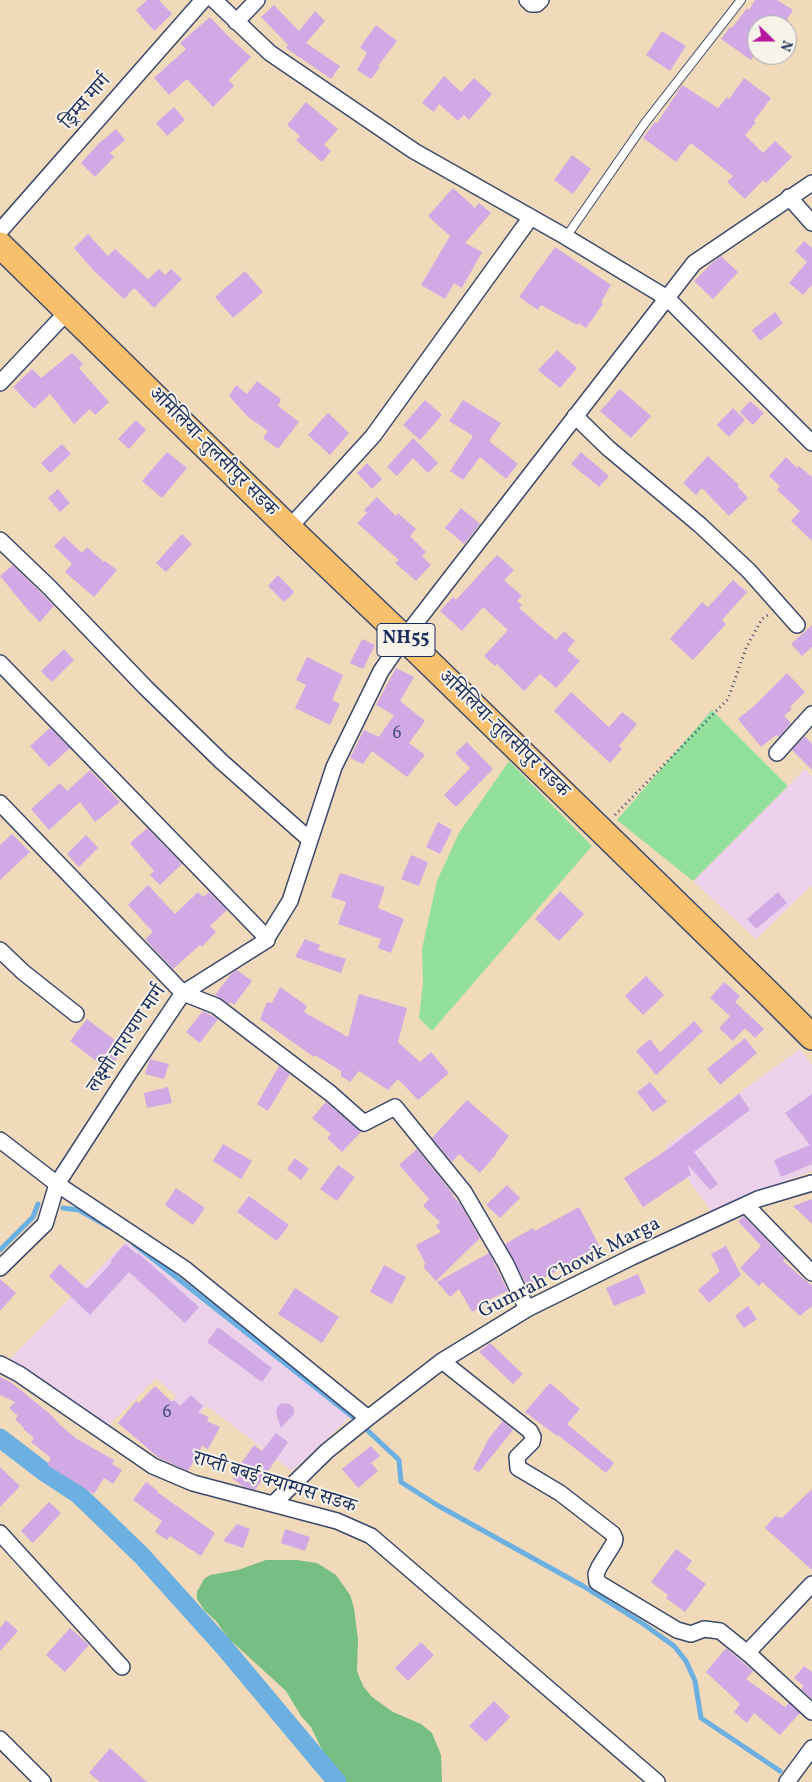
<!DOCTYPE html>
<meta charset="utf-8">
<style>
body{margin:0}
#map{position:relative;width:812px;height:1782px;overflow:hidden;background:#f1daba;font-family:Vollkorn,serif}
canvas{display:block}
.north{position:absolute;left:747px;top:15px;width:50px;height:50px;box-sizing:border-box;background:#f7f3e8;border:1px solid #9fa5b1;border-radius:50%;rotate:112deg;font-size:14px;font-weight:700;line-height:20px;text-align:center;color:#1b2f5e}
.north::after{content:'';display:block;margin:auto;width:18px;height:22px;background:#b5179e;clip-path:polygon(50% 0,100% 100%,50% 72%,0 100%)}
</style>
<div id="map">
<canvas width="812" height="1782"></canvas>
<div class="north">N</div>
</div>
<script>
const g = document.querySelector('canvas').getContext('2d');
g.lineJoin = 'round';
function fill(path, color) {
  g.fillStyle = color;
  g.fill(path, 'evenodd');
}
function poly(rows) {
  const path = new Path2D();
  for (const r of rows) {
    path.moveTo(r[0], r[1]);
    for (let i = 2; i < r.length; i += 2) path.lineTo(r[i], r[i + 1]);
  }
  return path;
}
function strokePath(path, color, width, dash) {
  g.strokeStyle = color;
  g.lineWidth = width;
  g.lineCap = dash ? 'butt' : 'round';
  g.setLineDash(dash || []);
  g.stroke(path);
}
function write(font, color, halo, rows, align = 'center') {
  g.font = font + ' Vollkorn,"Noto Serif Devanagari",serif';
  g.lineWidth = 4;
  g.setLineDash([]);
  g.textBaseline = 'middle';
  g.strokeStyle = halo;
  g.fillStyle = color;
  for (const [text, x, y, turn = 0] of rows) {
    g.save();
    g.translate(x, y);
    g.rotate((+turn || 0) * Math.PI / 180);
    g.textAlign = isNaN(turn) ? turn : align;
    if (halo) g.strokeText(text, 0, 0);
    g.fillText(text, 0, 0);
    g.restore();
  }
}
const built = poly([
 [805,769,812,777,812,885,756,939,693,881],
 [800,1049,812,1065,812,1171,711,1211,665,1147],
 [126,1241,350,1417,292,1471,207,1406,168,1447,147,1429,176,1396,156,1378,106,1428,7,1362]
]);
const green = poly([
 [712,710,788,786,693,881,617,820],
 [509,761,592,846,432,1031,419,1018,423,982,422,949,437,881,459,833]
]);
const forest = poly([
 [266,1560,296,1560,317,1563,336,1575,350,1595,354,1608,358,1639,357,1671,363,1686,372,1697,393,1712,421,1724,432,1733,441,1755,442,1782,345,1782,328,1762,311,1727,301,1716,286,1691,228,1638,216,1621,205,1611,197,1599,197,1592,204,1579,210,1575,238,1570]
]);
const stream = poly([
 [63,1208,79,1210,109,1227],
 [134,1244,353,1417],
 [0,1250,33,1217,38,1204],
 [367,1430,399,1460,401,1482,437,1505,583,1586,642,1623,674,1646,686,1661,695,1681,701,1718,780,1771]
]);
const canal = poly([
 [0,1438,43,1471,78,1494,142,1556,224,1647,337,1782]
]);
const building = poly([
 [147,0,159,0,172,14,154,31,136,10],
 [755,0,777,0,793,10,783,25,757,25,757,52,751,60,721,39,730,27,732,28,747,8,749,10],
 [274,5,299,31,315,11,325,21,306,43,340,66,331,79,286,48,288,45,261,17],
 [210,17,227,35,251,57,229,80,234,86,213,107,187,79,169,95,154,78,186,49,180,43],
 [376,25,397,41,378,66,380,67,371,79,357,70,367,53,360,47],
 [662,31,686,46,670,71,646,55],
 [444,76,461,92,474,78,492,94,469,120,464,115,458,121,439,104,434,112,422,103],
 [744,78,771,98,754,121,756,122,745,135,763,153,775,141,792,157,766,183,763,180,745,199,727,182,733,176,691,143,676,162,643,138,655,122,657,123,682,85,718,108,727,97,729,99],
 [306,102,338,129,324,145,331,151,322,162,296,140,300,136,287,125],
 [174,107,185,120,167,136,156,123],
 [116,129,125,140,110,153,114,157,95,177,81,163,98,144],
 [572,155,591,169,573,194,554,180],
 [453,188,475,208,479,203,491,213,465,243,482,252,462,288,454,283,445,299,421,285,450,236,428,216],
 [88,234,108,256,115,249,148,279,159,269,165,275,171,269,182,279,154,308,134,288,124,299,94,271,74,248],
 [804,241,812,248,812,285,803,295,789,283,807,262,795,251],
 [555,247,611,285,601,302,603,304,586,328,579,323,577,325,541,305,538,310,519,297],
 [721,256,738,272,713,299,694,281,713,262],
 [245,271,263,292,233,318,215,297],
 [775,312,783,323,760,341,752,330],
 [557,350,577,368,560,388,538,370],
 [72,353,83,364,79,368,109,402,95,415,90,409,74,424,50,394,34,409,13,387,32,369,41,378],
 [257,381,281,399,278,406,299,422,278,449,263,438,268,431,248,417,229,396,236,385,247,394],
 [620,389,651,416,631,438,600,411],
 [425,400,442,415,420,440,403,425],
 [463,400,501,423,489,441,518,464,506,479,480,457,463,480,450,471,473,436,449,421],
 [750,401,764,413,753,425,740,412],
 [733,408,745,420,729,437,717,425],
 [328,413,349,433,330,455,308,435],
 [136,420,146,430,129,449,118,439],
 [413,438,438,463,428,473,413,458,397,476,387,467],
 [62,444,71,454,50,473,41,463],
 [167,452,187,468,162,498,142,481],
 [581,452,609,476,599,487,571,464],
 [708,456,739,485,738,487,748,498,729,516,702,488,696,495,683,483],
 [786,457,797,468,799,466,812,477,812,541,791,521,800,511,777,490,780,486,769,476],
 [367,463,382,479,372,489,357,473],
 [58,489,70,503,60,512,48,498],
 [377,497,396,516,398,513,416,529,410,536,426,552,422,556,431,565,416,581,395,563,399,560,357,523,367,513,364,510],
 [461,508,480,524,464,544,445,528],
 [182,534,192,544,166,572,156,563],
 [64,536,82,553,87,547,104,562,105,561,117,570,94,597,65,572,72,564,54,546],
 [497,555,514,570,504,580,522,596,517,601,522,605,519,608,556,640,564,631,575,641,567,650,580,661,556,688,540,674,524,691,497,664,495,666,484,656,508,630,483,607,462,631,440,611,453,597,456,600],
 [13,565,54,606,40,622,28,610,0,576],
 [278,575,294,592,284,602,268,586],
 [733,580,747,592,722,620,726,624,693,660,670,639,702,602,708,607],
 [812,625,812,647,802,656,791,644],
 [362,639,375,645,363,669,350,663],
 [64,649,74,660,52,682,41,671],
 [307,657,343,675,332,700,340,704,330,725,295,708,306,685,296,680],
 [396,668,414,677,400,701,425,721,409,743,425,755,407,777,372,751,363,764,350,758,364,730,379,737,394,715,376,705],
 [787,673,805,692,790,707,792,709,784,716,791,723,779,737,776,735,761,747,738,719,754,706],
 [571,692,609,727,622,712,637,724,619,746,622,749,610,763,554,711],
 [50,728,70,748,49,767,30,746],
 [805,736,812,744,812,770,792,750],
 [467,742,493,769,456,807,444,795,470,768,455,753],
 [90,770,120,802,95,822,80,802,49,830,31,809,60,783,67,791],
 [438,822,452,830,440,854,426,847],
 [147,828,182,864,160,885,150,875,154,871,130,843],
 [12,834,30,852,0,880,0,845],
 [86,835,98,848,79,867,67,854],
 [411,855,428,862,419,886,401,879],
 [340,873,385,887,378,908,404,919,391,953,378,948,381,939,338,924,346,902,331,897],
 [148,885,175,914,198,892,203,897,209,892,227,910,210,926,216,932,202,947,200,945,173,969,145,939,153,932,128,905],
 [560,891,584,914,559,941,535,919],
 [778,892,787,903,756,929,747,919],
 [305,939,320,945,318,950,346,959,341,973,295,957],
 [237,970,252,981,234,1005,231,1002,229,1004,215,995,231,974],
 [646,976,664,995,643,1015,625,996],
 [724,982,740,996,735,1002,764,1029,755,1038,745,1028,733,1041,719,1028,730,1016,710,998],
 [280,987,307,1006,304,1012,348,1037,359,994,407,1008,398,1042,420,1062,431,1052,449,1073,418,1100,398,1079,388,1090,359,1071,350,1082,341,1076,341,1071,315,1055,314,1057,260,1019,267,1002,272,1003],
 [203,1011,218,1019,200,1043,186,1032],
 [87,1019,125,1048,108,1070,70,1041],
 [694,1021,703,1031,656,1075,636,1051,650,1039,660,1052],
 [745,1038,757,1053,720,1085,707,1069],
 [150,1059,169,1064,164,1079,145,1074],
 [279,1066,290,1074,268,1111,257,1104],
 [650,1082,667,1102,653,1112,637,1092],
 [168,1087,172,1103,147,1108,144,1093],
 [739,1094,750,1110,694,1152,718,1184,710,1190,687,1164,691,1175,643,1207,624,1178,668,1149],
 [812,1094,812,1164,781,1177,774,1160,810,1145,785,1113],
 [467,1100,509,1136,496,1153,497,1153,480,1173,459,1154,452,1162,432,1138],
 [326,1102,361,1132,342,1152,327,1138,331,1134,312,1118],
 [223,1144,252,1161,241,1179,213,1161],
 [417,1149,453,1194,452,1195,460,1204,480,1238,436,1281,424,1268,425,1263,416,1245,441,1232,436,1226,440,1222,423,1206,429,1199,399,1165],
 [295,1158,309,1169,301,1180,287,1169],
 [338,1165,355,1177,337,1201,320,1189],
 [507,1185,520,1198,500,1218,486,1205],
 [176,1188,205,1208,193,1225,165,1205],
 [249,1196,289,1225,277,1241,237,1212],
 [812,1199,812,1224,793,1206],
 [579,1207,601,1249,527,1286,505,1244,533,1228,535,1231],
 [744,1216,785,1259,783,1261,812,1286,812,1306,800,1316,762,1282,759,1286,740,1268,761,1246,738,1221],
 [125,1244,137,1254,138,1253,199,1307,185,1323,129,1272,90,1315,49,1276,60,1264,87,1289,112,1262,111,1260],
 [726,1246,741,1275,709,1303,698,1290,720,1271,711,1254],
 [489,1253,508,1291,484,1302,486,1304,472,1312,459,1289,450,1297,437,1282],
 [384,1265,406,1277,392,1304,370,1292],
 [638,1274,646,1293,614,1306,606,1288],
 [0,1279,16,1293,0,1311],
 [295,1288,339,1317,322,1343,278,1314],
 [748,1306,757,1319,744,1328,735,1316],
 [218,1327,272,1368,262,1382,207,1342],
 [490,1343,523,1374,513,1384,479,1352],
 [0,1377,12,1383,51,1415,60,1425,77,1439,114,1460,112,1464,122,1470,113,1484,104,1478,94,1494,47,1465,51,1458,31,1442,34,1438,23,1429,24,1428,15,1419,18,1416,9,1408,15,1402,0,1395],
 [550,1383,580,1409,567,1424,614,1463,606,1473,558,1435,557,1436,525,1412],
 [155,1386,172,1402,174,1400,180,1406,191,1395,203,1406,198,1412,209,1417,207,1421,220,1427,208,1449,202,1446,188,1471,159,1458,118,1423,136,1401,139,1403],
 [286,1403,291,1405,294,1409,294,1414,281,1428,276,1413,277,1408,280,1404],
 [503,1421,513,1430,479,1472,473,1469,489,1438],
 [276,1433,288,1442,255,1490,244,1487,233,1479,241,1466,240,1465,254,1445,262,1451],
 [371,1446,380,1456,371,1463,378,1471,358,1488,342,1469],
 [0,1467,20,1486,0,1507],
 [146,1482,158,1491,157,1492,215,1533,201,1556,170,1536,167,1540,155,1532,162,1521,133,1500],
 [812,1489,812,1570,765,1528,775,1516,782,1518],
 [49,1502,61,1513,33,1543,21,1531],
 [237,1524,250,1529,243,1548,223,1541],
 [285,1529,310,1537,305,1551,281,1543],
 [676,1549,692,1561,686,1569,706,1584,685,1612,666,1598,668,1595,651,1582],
 [6,1620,18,1631,0,1651,0,1628],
 [70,1628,89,1645,65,1672,46,1655],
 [421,1642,434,1655,408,1681,395,1668],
 [726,1648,753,1671,746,1679,785,1707,789,1703,800,1713,780,1735,754,1713,747,1723,734,1712,740,1704,706,1672],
 [804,1666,812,1672,812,1699,801,1689,804,1686,794,1678],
 [494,1701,510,1717,486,1742,469,1726],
 [110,1748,147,1782,100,1782,89,1773]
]);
const path = poly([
 [615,815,728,699,746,648,762,619,768,615]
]);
const lane = poly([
 [566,237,645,123,741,0]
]);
const street = poly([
 [214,0,270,53,414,151,566,237,667,298,812,443],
 [527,0,531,4,537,4,541,0],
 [236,22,257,0],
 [789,197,812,223],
 [0,231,203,0],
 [0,383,68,311],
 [575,416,608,448,700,525,749,571,797,625],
 [289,528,373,436,531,217],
 [0,540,49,587,146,688,222,762,310,840],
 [0,663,267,938],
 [777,753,812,714],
 [0,803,183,993,216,1006,330,1093,364,1123,395,1107,464,1192,506,1264,527,1309],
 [0,950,23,972,76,1014],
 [0,1140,57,1184,185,1269,368,1418],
 [746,1205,812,1273],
 [0,1268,45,1224,57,1184,127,1076,183,993,267,940,267,938,290,901,334,767,381,671,404,638,694,263,812,183],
 [442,1361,530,1431,533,1437,532,1442,517,1457,518,1468,560,1493,613,1534,615,1539,614,1543,599,1567,596,1574,597,1582,677,1630,691,1634,704,1629,720,1631,751,1656,812,1712],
 [0,1364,19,1374,153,1466,193,1483,337,1521,371,1536,657,1782],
 [274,1503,327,1451,368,1418,442,1361,527,1309,632,1257,758,1199,812,1183],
 [0,1533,122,1667],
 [747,1653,812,1584],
 [0,1739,43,1782],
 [787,1782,812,1748]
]);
const primary = poly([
 [0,245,289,528,404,638,766,991,812,1037]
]);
const numberNames = [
 ["6",397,735],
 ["6",167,1414]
];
const shields = [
 [406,640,58]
];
const shieldNames = [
 ["NH55",406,640]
];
const streetNames = [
 ["ड्रिम्स मार्ग",87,103,-49],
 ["अमिलिया-तुलसीपुर सडक",212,453,45],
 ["अमिलिया-तुलसीपुर सडक",503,735,44],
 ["लक्ष्मी नारायण मार्ग",128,1040,-56],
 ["Gumrah Chowk Marga",570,1269,-27],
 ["राप्ती बबई क्याम्पस सडक",274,1484,17]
];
fill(built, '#ecd1ea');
fill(green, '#93e09d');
fill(forest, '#76be84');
strokePath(stream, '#6cb0e2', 5);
strokePath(canal, '#6cb0e2', 19);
fill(building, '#d1aae5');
strokePath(lane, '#3b496c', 10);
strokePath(street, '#3b496c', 18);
strokePath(primary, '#3b496c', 28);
strokePath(path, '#3b496c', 3, [1, 4]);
strokePath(lane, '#fff', 8);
strokePath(street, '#fff', 15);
strokePath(primary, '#f8bf6c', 25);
write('18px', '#484e80', null, numberNames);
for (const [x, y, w] of shields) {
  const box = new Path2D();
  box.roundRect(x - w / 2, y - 16.5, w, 33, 4);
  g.fillStyle = '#f7f3e8';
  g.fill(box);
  strokePath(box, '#1b2f5e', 1);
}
write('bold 19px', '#1b2f5e', null, shieldNames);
write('20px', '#1b2f5e', '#f7f3e8', streetNames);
</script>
